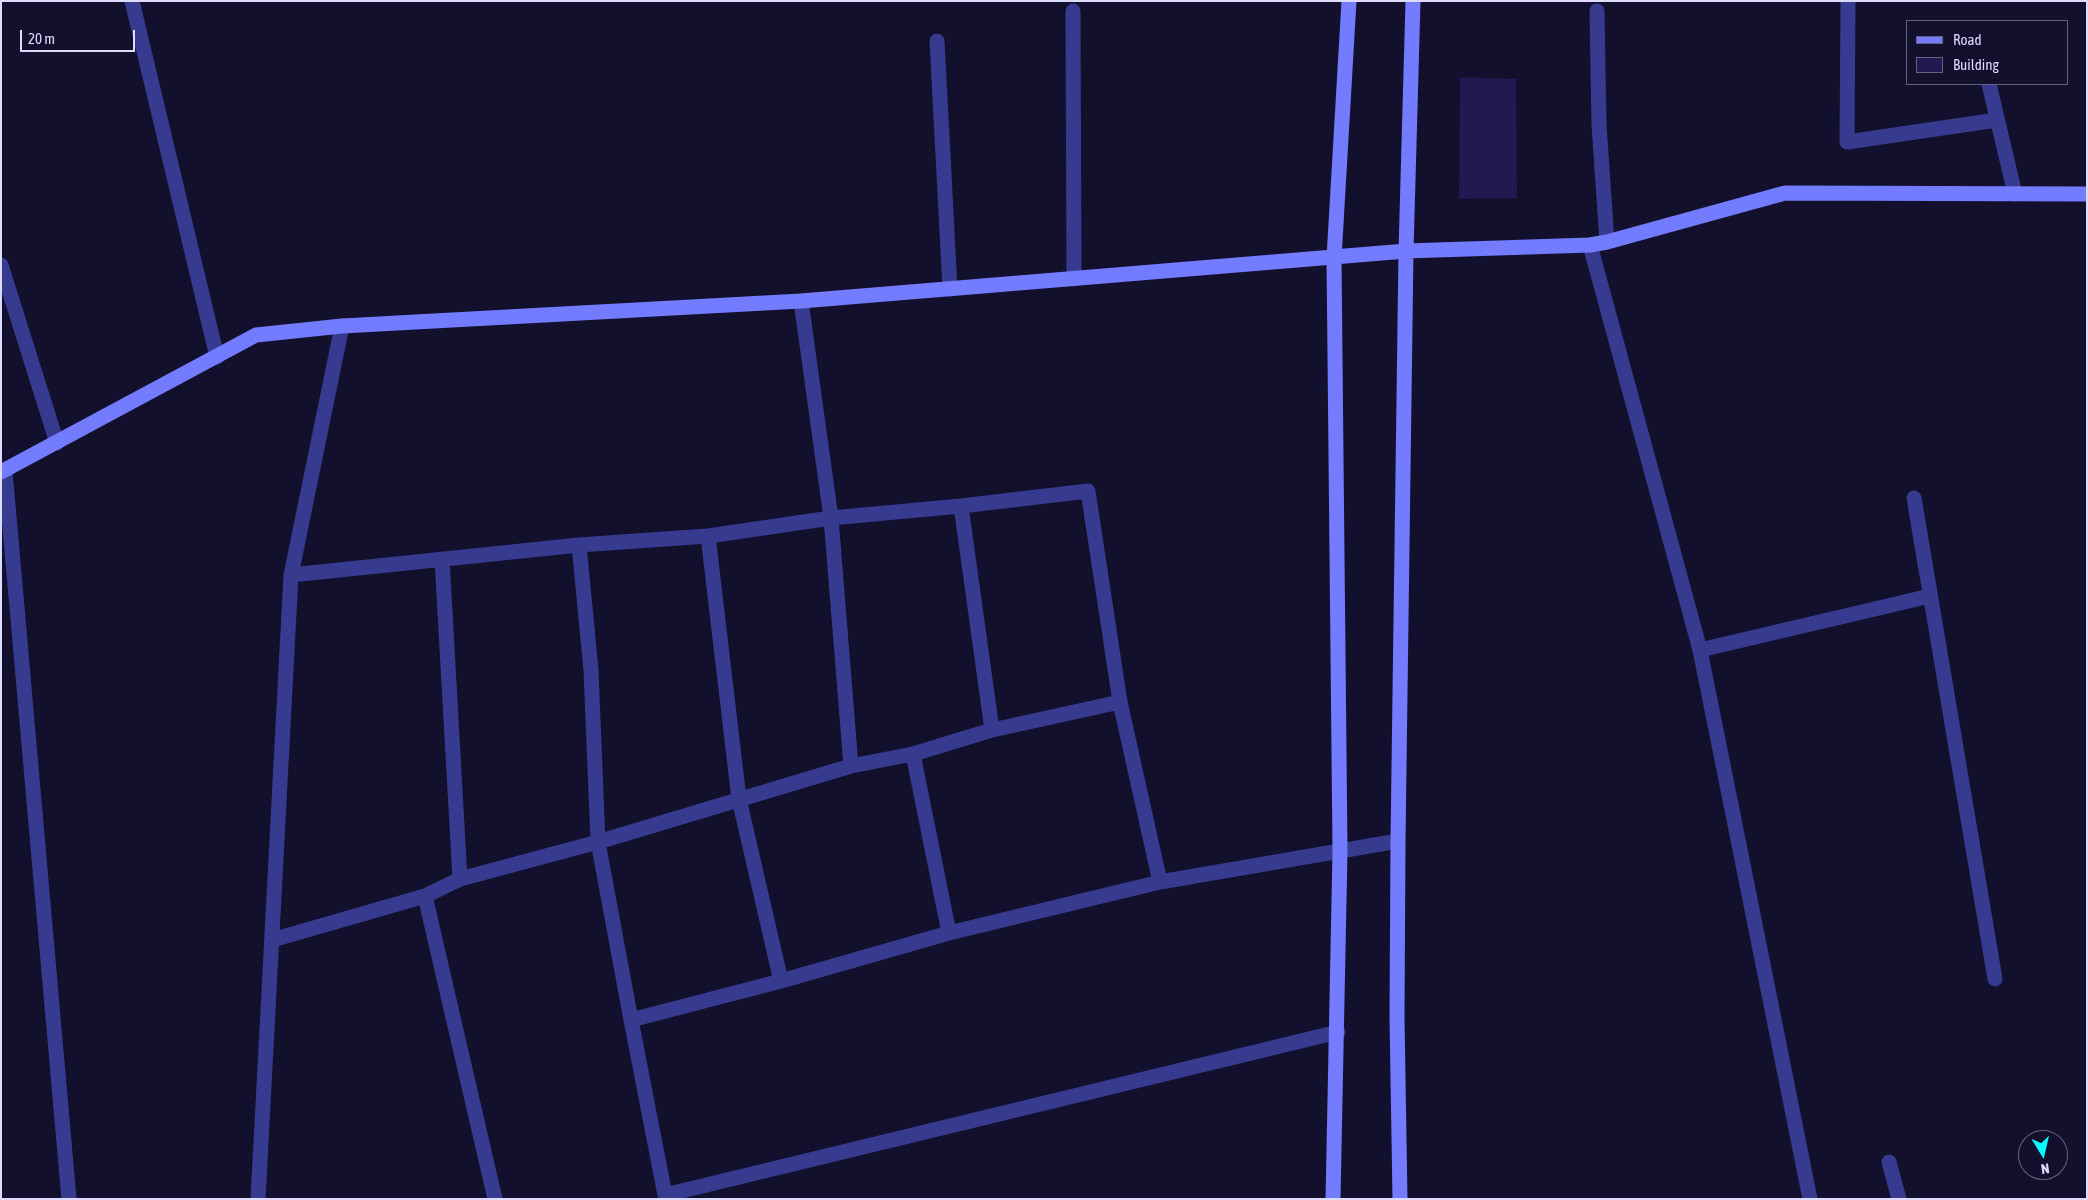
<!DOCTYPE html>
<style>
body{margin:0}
#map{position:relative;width:2088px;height:1200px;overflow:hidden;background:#12102d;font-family:"Asap Condensed",sans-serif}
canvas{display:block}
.frame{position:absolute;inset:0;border:2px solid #dddcff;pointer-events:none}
.legend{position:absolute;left:1906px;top:20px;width:162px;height:65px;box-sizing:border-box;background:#12102d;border:1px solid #636281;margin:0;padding:6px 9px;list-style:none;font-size:15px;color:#dddcff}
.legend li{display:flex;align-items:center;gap:10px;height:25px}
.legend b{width:25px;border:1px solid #636281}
.north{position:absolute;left:2018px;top:1130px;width:50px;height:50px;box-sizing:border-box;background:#12102d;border:1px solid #636281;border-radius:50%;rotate:171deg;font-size:14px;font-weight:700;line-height:20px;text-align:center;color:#dddcff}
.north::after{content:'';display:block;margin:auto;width:18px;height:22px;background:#08fbff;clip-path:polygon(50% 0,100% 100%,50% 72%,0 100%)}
.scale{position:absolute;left:20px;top:30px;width:115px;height:22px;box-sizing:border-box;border:2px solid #dddcff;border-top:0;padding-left:6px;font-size:15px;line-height:18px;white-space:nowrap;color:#dddcff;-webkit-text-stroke:4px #12102d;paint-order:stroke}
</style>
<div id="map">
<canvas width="2088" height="1200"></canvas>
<div class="frame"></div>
<ul class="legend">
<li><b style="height:6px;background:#737bff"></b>Road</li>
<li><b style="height:14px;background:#211a50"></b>Building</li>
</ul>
<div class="north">N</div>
<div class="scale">20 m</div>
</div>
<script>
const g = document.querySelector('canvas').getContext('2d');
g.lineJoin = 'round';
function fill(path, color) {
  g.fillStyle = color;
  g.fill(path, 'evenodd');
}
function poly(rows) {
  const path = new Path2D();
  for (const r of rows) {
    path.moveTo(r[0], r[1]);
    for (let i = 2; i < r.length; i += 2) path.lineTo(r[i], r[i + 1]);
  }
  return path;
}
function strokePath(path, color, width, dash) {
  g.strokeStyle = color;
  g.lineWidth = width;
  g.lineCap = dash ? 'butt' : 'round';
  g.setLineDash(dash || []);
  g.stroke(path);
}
const building = poly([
 [1460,77,1516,79,1517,198,1459,199]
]);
const street = poly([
 [132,1,217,357],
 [1848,1,1847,142,1997,120],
 [1073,11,1074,279],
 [1597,11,1599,125,1607,242],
 [937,41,950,289],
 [1989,84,2015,194],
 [1590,245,1700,650,1810,1199],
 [1,265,57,443],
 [801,301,831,518,851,766],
 [5,471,69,1199],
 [1914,498,1995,979],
 [961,506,992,730],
 [708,536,739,799,781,981],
 [579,545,591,670,598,842,631,1020,665,1195,667,1199],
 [442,559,460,879],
 [291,575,579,545,708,536,831,518,961,506,1088,491,1120,702,1160,882],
 [1700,650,1930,596],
 [913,754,949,933],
 [425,896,495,1199],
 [272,940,425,896,460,879,598,842,851,766,913,754,992,730,1120,702],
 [631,1020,781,981,949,933,1160,882,1398,841],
 [1889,1162,1899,1199],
 [665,1195,1338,1032],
 [258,1199,291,575,342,326]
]);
const secondary = poly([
 [1,472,256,335,342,326,801,301,1406,251,1590,245,1607,242,1785,193,2087,194],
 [1333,1199,1340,851,1334,258,1349,1],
 [1400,1199,1397,1018,1398,841,1406,251,1413,1]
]);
fill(building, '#211a50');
strokePath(street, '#373b8f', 15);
strokePath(secondary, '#737bff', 15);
</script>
